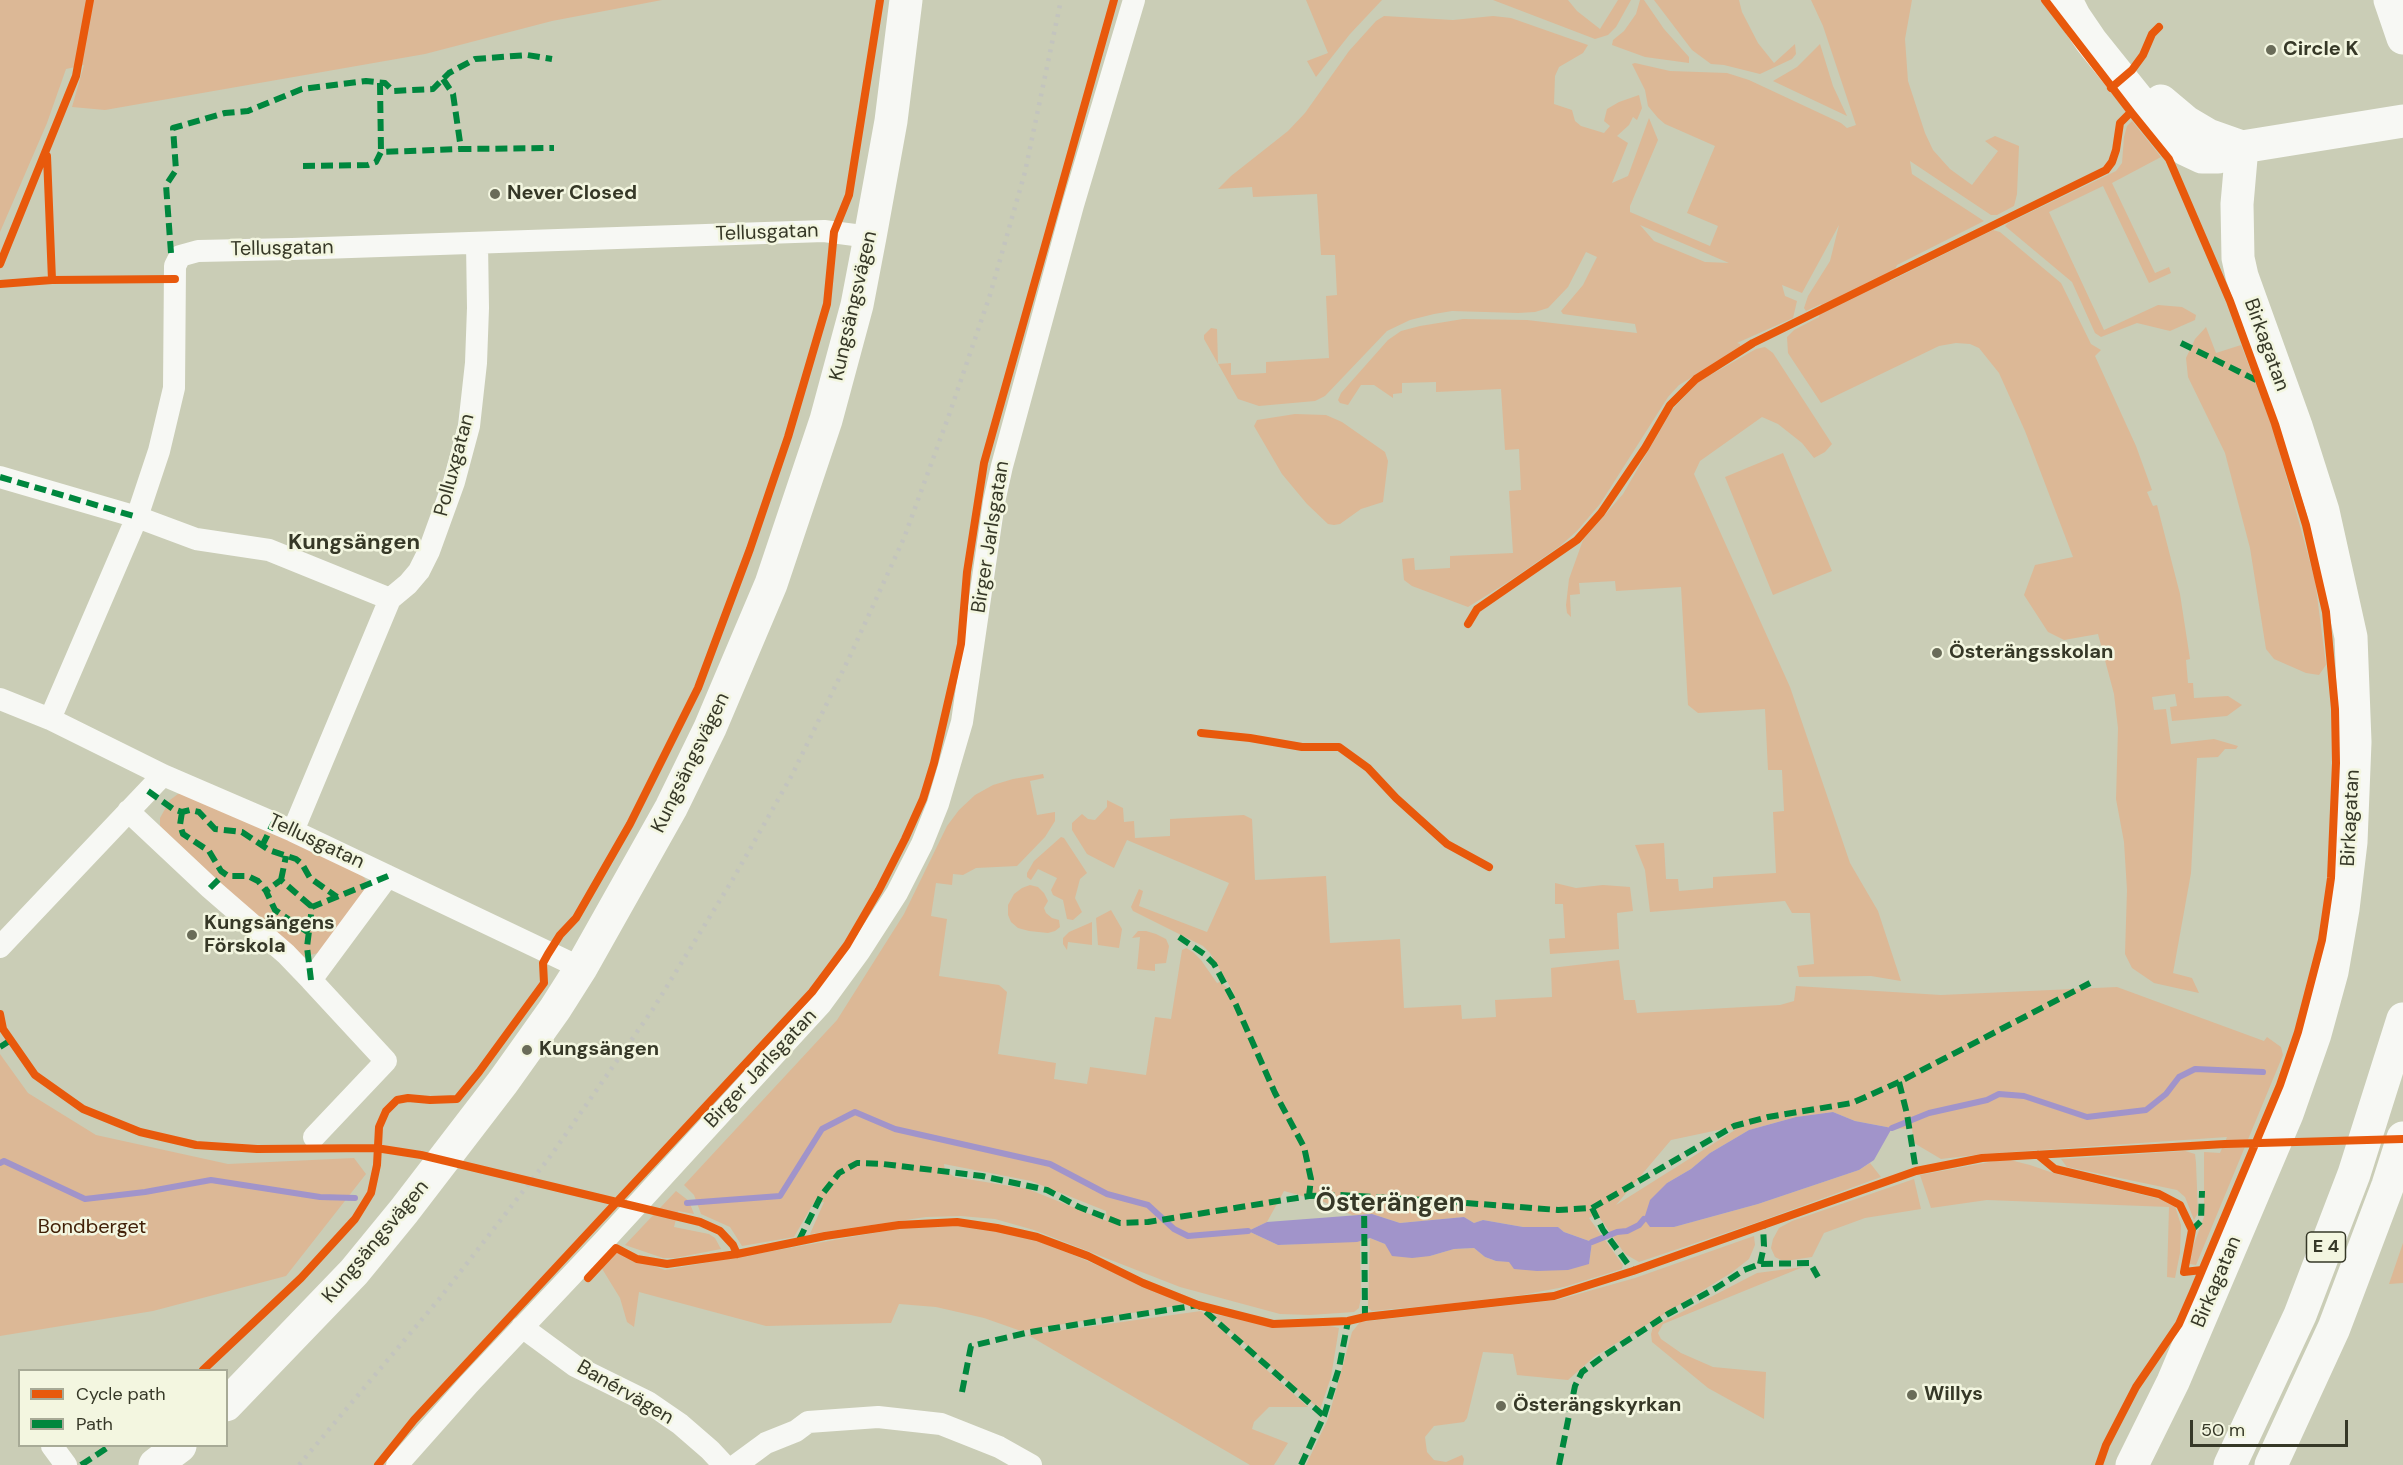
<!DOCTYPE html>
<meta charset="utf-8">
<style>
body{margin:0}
#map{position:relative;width:2403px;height:1465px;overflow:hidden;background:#cacdb6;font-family:"DM Sans",sans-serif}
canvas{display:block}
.legend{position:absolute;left:18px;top:1369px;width:210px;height:78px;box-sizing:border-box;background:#f3f6e0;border:2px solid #a7aa96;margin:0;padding:8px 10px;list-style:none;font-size:18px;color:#363827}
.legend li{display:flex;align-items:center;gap:12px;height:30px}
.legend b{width:30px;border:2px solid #a7aa96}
.scale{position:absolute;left:2190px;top:1420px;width:158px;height:27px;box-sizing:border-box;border:3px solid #363827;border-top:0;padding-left:8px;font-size:18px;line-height:21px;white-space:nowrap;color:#363827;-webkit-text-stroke:4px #f3f6e0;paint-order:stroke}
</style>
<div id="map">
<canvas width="2403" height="1465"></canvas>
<ul class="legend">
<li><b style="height:8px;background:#e8590c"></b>Cycle path</li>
<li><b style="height:8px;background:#00873e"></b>Path</li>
</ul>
<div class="scale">50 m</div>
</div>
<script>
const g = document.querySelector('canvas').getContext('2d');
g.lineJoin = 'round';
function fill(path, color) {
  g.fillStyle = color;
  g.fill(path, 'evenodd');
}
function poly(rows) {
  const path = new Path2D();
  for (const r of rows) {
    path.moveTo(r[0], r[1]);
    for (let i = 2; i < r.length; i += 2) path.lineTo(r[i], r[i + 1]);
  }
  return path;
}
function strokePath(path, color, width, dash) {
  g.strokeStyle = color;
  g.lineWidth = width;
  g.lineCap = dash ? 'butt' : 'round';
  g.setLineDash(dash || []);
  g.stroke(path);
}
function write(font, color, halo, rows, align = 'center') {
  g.font = font + ' "DM Sans",sans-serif';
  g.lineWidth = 5;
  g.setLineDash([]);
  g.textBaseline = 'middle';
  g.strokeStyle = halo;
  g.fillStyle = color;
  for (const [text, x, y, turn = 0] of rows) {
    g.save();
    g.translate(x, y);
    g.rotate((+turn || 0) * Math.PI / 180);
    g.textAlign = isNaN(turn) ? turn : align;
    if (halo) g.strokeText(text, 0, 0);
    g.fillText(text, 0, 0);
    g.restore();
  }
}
const green = poly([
 [0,0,662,0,552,21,425,54,105,110,72,107,84,65,66,69,47,123,0,232],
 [1306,0,1382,0,1350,34,1316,77,1307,61,1328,53],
 [1493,0,1568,0,1577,11,1600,29,1618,0,1631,0,1616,27,1608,35,1595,39],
 [1640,0,1644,0,1664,29,1689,57,1689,63,1645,57,1612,45,1613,40,1624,31,1636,14],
 [1654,0,1739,0,1742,12,1758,43,1774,63,1795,44,1796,54,1792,59,1760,74,1724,65,1711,64,1692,50],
 [1811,0,1912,0,1905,39,1908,81,1925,133,1933,150,1950,169,1972,185,1998,151,1985,141,1995,136,2019,146,2017,194,2014,206,1997,215,1991,215,1910,161,1912,174,1984,221,1897,265,1890,281,1993,230,2000,232,2061,283,2091,344,2101,350,2095,356,2136,446,2152,490,2147,492,2153,506,2157,505,2180,594,2190,659,2186,660,2188,683,2193,683,2194,698,2228,696,2242,705,2227,716,2172,721,2170,707,2177,706,2175,694,2152,697,2154,710,2166,709,2171,744,2214,739,2238,746,2236,749,2225,749,2218,757,2197,758,2191,873,2173,973,2192,978,2199,993,2154,983,2132,968,2125,954,2127,890,2124,842,2116,799,2118,728,2114,694,2098,634,2064,640,2048,632,2024,595,2035,565,2073,557,2025,431,1999,373,1979,348,1970,344,1956,343,1939,346,1821,403,1788,353,1787,337,1794,330,1819,317,1821,304,1806,311,1804,308,1808,296,1830,261,1839,225,1802,293,1782,285,1785,296,1797,301,1793,318,1737,343,1740,344,1740,348,1679,385,1668,397,1600,504,1577,531,1560,546,1508,582,1468,607,1412,586,1404,580,1402,559,1414,558,1415,570,1450,568,1450,556,1513,553,1509,491,1521,490,1519,449,1505,450,1501,389,1436,392,1436,382,1402,383,1402,393,1393,394,1393,398,1374,385,1361,385,1348,405,1340,403,1338,400,1341,393,1388,340,1401,331,1420,326,1463,319,1527,320,1637,333,1635,324,1563,314,1561,311,1583,285,1597,257,1586,252,1568,287,1548,308,1535,312,1518,313,1452,311,1434,314,1410,320,1387,331,1325,396,1315,401,1259,406,1238,399,1204,339,1204,335,1211,328,1217,329,1218,364,1231,363,1231,375,1266,373,1266,362,1329,358,1326,296,1337,295,1335,255,1321,255,1317,194,1253,197,1252,187,1218,189,1231,176,1288,131,1305,113,1349,51,1376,21,1384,16,1453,20,1493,16,1511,18,1588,45,1583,53,1559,67,1555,76,1554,104,1572,110,1575,121,1581,126,1604,133,1610,126,1604,121,1607,109,1619,102,1639,95,1642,108,1637,120,1633,117,1629,125,1617,136,1628,143,1612,183,1628,176,1649,118,1658,140,1630,206,1630,212,1710,246,1718,226,1687,213,1715,146,1665,124,1658,118,1648,106,1645,90,1632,64,1635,63,1670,71,1727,73,1749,80,1841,123,1847,128,1856,125,1823,26],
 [1640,225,1729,263,1730,263,1705,262,1654,241],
 [1820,44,1833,86,1847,116,1773,81,1797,67],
 [2132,121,2161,157,2112,183,2155,273,2169,267,2171,273,2149,283,2103,186,2049,212,2104,330,2158,305,2182,307,2196,315,2195,320,2170,331,2137,323,2101,337,2095,333,2072,282,2005,226,2008,223,2116,171,2122,163,2124,137,2127,126],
 [2206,327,2216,353,2241,345,2273,429,2315,580,2326,665,2319,675,2306,673,2274,659,2266,649,2250,548,2225,453,2188,377,2186,358,2195,339],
 [1765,347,1773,353,1832,444,1825,452,1814,458,1802,443,1778,424,1762,417,1700,461,1694,474,1790,687,1850,863,1878,911,1901,981,1871,976,1799,977,1797,966,1814,964,1810,913,1792,913,1785,901,1650,912,1645,870,1635,845,1664,843,1666,879,1678,879,1679,891,1713,888,1713,877,1776,873,1773,812,1784,811,1782,770,1768,770,1765,709,1698,713,1688,705,1681,587,1616,591,1615,581,1579,583,1580,594,1570,595,1571,617,1567,613,1566,605,1569,579,1583,540,1623,494,1672,410,1698,382,1756,349],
 [1295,414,1326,415,1342,422,1385,452,1388,461,1383,502,1361,509,1340,524,1334,525,1328,524,1307,504,1282,474,1254,426,1257,420],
 [1783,453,1832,571,1773,595,1725,477],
 [1043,774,1044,778,1030,781,1037,815,1055,812,1055,821,1045,837,1017,866,976,868,963,875,953,874,952,885,936,883,931,916,947,919,939,976,999,985,1007,992,998,1054,1056,1063,1054,1079,1087,1084,1090,1067,1146,1075,1155,1017,1171,1019,1182,950,1186,948,1193,952,1201,960,1217,983,1220,982,1234,993,1210,953,1203,946,1133,911,1131,907,1139,889,1143,891,1139,906,1207,932,1229,883,1127,840,1114,868,1087,854,1072,830,1072,823,1082,814,1088,819,1095,820,1107,807,1107,800,1123,808,1124,822,1134,821,1135,838,1170,836,1170,819,1244,815,1252,819,1255,880,1326,876,1330,943,1400,939,1404,1008,1461,1005,1462,1019,1496,1017,1495,1000,1552,997,1551,968,1619,960,1624,1000,1635,1000,1637,1013,1780,1005,1794,1001,1796,986,1941,995,2117,987,2264,1041,2267,1037,2281,1047,2283,1055,2196,1265,2190,1264,2188,1260,2204,1217,2204,1152,2220,1153,2227,1137,1983,1154,1941,1159,1914,1143,1912,1129,1892,1128,1855,1121,1833,1112,1796,1117,1749,1130,1710,1153,1691,1169,1667,1183,1674,1227,1758,1204,1859,1170,1870,1163,1881,1177,1758,1222,1639,1262,1625,1254,1597,1214,1589,1218,1623,1265,1622,1269,1564,1287,1522,1295,1447,1304,1372,1311,1368,1308,1370,1238,1385,1244,1430,1256,1454,1249,1474,1248,1485,1257,1496,1261,1589,1264,1592,1242,1564,1232,1558,1227,1523,1227,1483,1220,1474,1223,1464,1217,1400,1223,1372,1214,1352,1215,1324,1202,1284,1191,1267,1222,1248,1231,1278,1245,1360,1241,1361,1297,1359,1308,1354,1312,1310,1315,1280,1314,1180,1287,1034,1230,995,1219,961,1216,926,1217,810,1234,824,1202,813,1204,794,1237,742,1246,730,1227,701,1214,694,1195,684,1185,837,1020,904,914,947,826,959,810,975,795,993,785,1013,779],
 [1723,1129,1735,1130,1616,1205,1671,1140],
 [944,1164,1031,1181,1106,1211,1107,1221,1028,1189,955,1177,945,1171],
 [188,792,360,873,366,880,367,891,318,953,303,957,293,952,160,826,160,818,170,800,178,794],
 [1061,837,1064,838,1087,873,1080,879,1075,898,1082,912,1073,920,1067,919,1063,900,1053,895,1051,890,1057,878,1038,869,1031,880,1027,877,1027,873,1034,861],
 [1555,883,1576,888,1603,885,1630,887,1633,911,1617,913,1619,949,1550,954,1549,939,1565,938,1563,904,1555,904],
 [1030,885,1038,887,1044,893,1048,901,1044,908,1046,913,1052,918,1059,920,1060,927,1055,931,1048,933,1029,931,1018,928,1011,922,1008,915,1008,905,1014,894,1022,888],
 [1111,910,1122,929,1119,948,1098,945,1096,918],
 [1092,922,1092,945,1068,942,1067,950,1063,944,1063,938,1069,932],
 [1138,931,1146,931,1156,934,1166,939,1169,946,1166,963,1155,964,1155,971,1137,969,1140,937,1132,938],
 [0,1054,28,1093,96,1135,228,1164,354,1158,366,1174,286,1276,153,1311,0,1336],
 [2185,1151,2195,1154,2196,1163,2198,1213,2194,1220,2185,1197,2177,1190,2067,1167,2061,1159],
 [2006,1159,2030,1165,2053,1173,2168,1201,2175,1206,2181,1225,2180,1253,2175,1278,2167,1277,2169,1207,1987,1200,1931,1208,1920,1175],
 [1914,1179,1921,1209,1865,1218,1824,1233,1812,1257,1792,1260,1781,1260,1775,1257,1771,1248,1773,1239,1779,1228,1792,1221],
 [676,1191,689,1201,694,1214,678,1211,674,1227,709,1234,715,1238,721,1249,675,1258,663,1258,625,1245],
 [952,1224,988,1227,1041,1241,1187,1304,1021,1331,984,1318,936,1307,899,1304,891,1323,766,1326,639,1292,634,1327,627,1322,620,1298,601,1267,614,1252,665,1270,908,1227],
 [1754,1236,1755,1245,1749,1259,1731,1273,1594,1357,1568,1380,1517,1375,1513,1354,1483,1352,1467,1418,1464,1422,1434,1426,1425,1437,1427,1452,1434,1460,1446,1462,1462,1455,1464,1459,1463,1465,1306,1465,1328,1419,1352,1332,1360,1322,1557,1300,1635,1278],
 [2403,1243,2403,1283,2389,1284],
 [1803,1267,1663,1324,1658,1333,1661,1339,1681,1353,1713,1367,1766,1372,1764,1419,1708,1388,1652,1342,1651,1334,1653,1327,1757,1273],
 [1201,1311,1308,1407,1269,1407,1254,1422,1252,1429,1288,1443,1274,1465,1250,1465,1028,1335],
 [1211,1314,1290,1327,1326,1325,1339,1328,1331,1377,1320,1410]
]);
const water = poly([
 [1833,1112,1855,1121,1892,1128,1874,1160,1859,1170,1758,1204,1674,1227,1650,1227,1644,1219,1650,1200,1667,1183,1691,1169,1710,1153,1749,1130,1796,1117],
 [1372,1214,1400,1223,1464,1217,1474,1223,1483,1220,1523,1227,1558,1227,1564,1232,1592,1242,1589,1264,1568,1270,1537,1271,1514,1269,1509,1262,1496,1261,1485,1257,1474,1248,1454,1249,1430,1256,1412,1258,1392,1256,1385,1244,1370,1238,1357,1242,1278,1245,1248,1231,1267,1222]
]);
const stream = poly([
 [1892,1128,1929,1113,1987,1100,1999,1094,2024,1096,2087,1117,2146,1110,2166,1094,2179,1077,2195,1069,2263,1072],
 [0,1163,4,1161,85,1199,145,1192,211,1180,320,1197,355,1198],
 [687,1203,780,1196,822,1129,855,1112,895,1129,1050,1164,1107,1194,1148,1205,1174,1229,1188,1236,1248,1231],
 [1592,1242,1617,1232,1627,1231,1639,1225,1644,1219]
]);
const street = poly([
 [0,477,137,517,196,539,269,550,390,599],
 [0,699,50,719,163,775,293,831,581,968],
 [50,719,137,517,159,451,174,388,175,266,180,256,198,251,292,249,824,231,870,237],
 [128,811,210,888,286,954,311,980,388,876],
 [293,831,390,599,408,584,419,571,429,551,454,482,469,426,476,363,478,308,477,243],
 [0,947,163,775],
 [311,980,386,1061,314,1137],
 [522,1327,575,1366,648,1402,680,1424,710,1450,724,1465],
 [52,1446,66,1465],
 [397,1465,469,1384,603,1242,821,1004,859,952,897,893,922,844,938,804,962,722,994,502,1002,466,1073,205,1134,0],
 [736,1465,766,1443,796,1431,808,1422,878,1417,941,1424,999,1447,1031,1465]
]);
const secondary = poly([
 [2066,0,2074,16,2091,41,2164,132,2185,149,2202,157,2218,157,2242,147,2403,121],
 [2161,101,2186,122,2208,135,2242,147],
 [226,1405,354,1272,404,1211,503,1082,555,1009,581,968,671,808,710,728,771,584,826,420,857,305,870,237,891,121,906,0],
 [155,1465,180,1446],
 [2132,1465,2173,1382,2287,1114,2315,1034,2332,972,2343,909,2351,842,2355,742,2351,637,2323,511,2296,426,2242,276,2238,258,2237,204,2242,147]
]);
const highway = poly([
 [2390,0,2403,38],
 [2230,1465,2300,1315,2354,1174,2403,1019],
 [2271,1465,2334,1328,2388,1185,2403,1138]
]);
const rail = poly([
 [299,1465,440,1298,552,1154,653,1009,733,879,792,775,850,656,904,538,949,415,990,295,1025,172,1061,0]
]);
const quiet = poly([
 [443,79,453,94,461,149,554,148],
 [380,83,381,152],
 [303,166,368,165,376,162,381,152,461,149],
 [171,253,166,185,176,170,173,128,225,113,248,111,302,89,366,81,385,83,393,91,433,89,449,73,475,59,527,55,552,59],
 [2181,343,2258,381],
 [0,477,137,517],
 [148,791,173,809,182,812,190,810,199,812,215,829,242,832,269,850,296,859,302,864,310,878,337,897],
 [182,812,180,825,183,834,209,851,221,871,228,876,248,876,258,881,266,891],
 [262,846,274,822],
 [281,880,286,856],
 [210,888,224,874],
 [309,933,275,910,266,891,281,880,312,907],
 [1179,937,1204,954,1214,964,1236,1005,1275,1093,1304,1147,1311,1179,1309,1196],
 [311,980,307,947,312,907,388,876],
 [0,1047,11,1040],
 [1899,1082,1907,1114,1916,1171],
 [1364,1198,1365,1317],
 [1592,1208,1603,1230,1633,1271],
 [2192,1230,2201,1221,2202,1191],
 [799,1240,821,1196,839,1173,857,1163,883,1164,982,1176,1047,1190,1079,1207,1120,1223,1148,1222,1309,1196,1340,1195,1440,1201,1558,1210,1592,1208,1734,1126,1768,1117,1852,1103,1899,1082,2090,983],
 [1760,1264,1764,1246,1763,1226],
 [962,1392,971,1346,1030,1332,1198,1305,1324,1416],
 [81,1465,110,1446],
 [1301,1465,1324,1416,1339,1368,1348,1321],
 [1559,1465,1575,1386,1582,1372,1605,1355,1668,1314,1716,1288,1744,1270,1760,1264,1810,1263,1818,1277]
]);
const cycleway = poly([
 [2111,88,2132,70,2143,55,2152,34,2159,27],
 [47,156,52,280],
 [0,264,76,76,90,0],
 [0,284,52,280,175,279],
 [1468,624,1477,609,1577,540,1601,513,1645,448,1670,405,1696,379,1753,343,2106,170,2112,162,2116,150,2120,123,2131,112,2045,0],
 [1201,733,1250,738,1302,747,1339,747,1368,768,1396,798,1447,844,1489,867],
 [0,1014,3,1029,35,1075,83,1109,140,1132,196,1145,257,1149,376,1148,421,1155,700,1222,720,1231,733,1245,737,1254],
 [2038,1155,2055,1169,2159,1194,2180,1205,2192,1230,2184,1272,2202,1270],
 [588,1278,616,1248,637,1259,667,1264,737,1254,825,1236,899,1225,957,1222,997,1228,1037,1237,1088,1256,1143,1283,1198,1305,1273,1324,1348,1321,1365,1317,1554,1296,1633,1271,1916,1171,1982,1158,2225,1144,2403,1139],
 [203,1370,301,1278,355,1219,371,1193,377,1165,379,1127,386,1111,397,1100,408,1098,430,1100,457,1099,479,1072,544,983,543,963,548,954,560,935,576,918,630,824,698,688,750,549,788,437,827,304,834,232,849,195,880,0],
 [378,1465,414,1420,812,992,847,945,879,890,905,839,923,799,934,763,954,676,961,644,967,572,984,463,1114,0],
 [2099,1465,2106,1445,2136,1387,2179,1324,2193,1292,2280,1085,2298,1032,2322,940,2331,878,2336,763,2335,709,2326,612,2306,525,2275,424,2230,301,2169,159,2131,112]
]);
const markers = [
 [2271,50,6,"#6a6c59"],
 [495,194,6,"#6a6c59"],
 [1937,653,6,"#6a6c59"],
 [192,935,6,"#6a6c59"],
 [527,1050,6,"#6a6c59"],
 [1912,1395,6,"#6a6c59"],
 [1501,1406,6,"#6a6c59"]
];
const shields = [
 [2326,1247,39]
];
const shieldNames = [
 ["E 4",2326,1247]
];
const poiNames = [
 ["Circle K",2283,50],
 ["Never Closed",507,194],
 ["Österängsskolan",1949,653],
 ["Kungsängens",204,924],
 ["Förskola",204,947],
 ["Kungsängen",539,1050],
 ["Willys",1924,1395],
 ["Österängskyrkan",1513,1406]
];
const streetNames = [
 ["Tellusgatan",767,233,-2],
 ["Tellusgatan",282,249,-1],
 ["Kungsängsvägen",854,306,-77],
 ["Birkagatan",2266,345,70],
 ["Polluxgatan",455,465,-75],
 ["Birger Jarlsgatan",991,537,-81],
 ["Kungsängsvägen",691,763,-64],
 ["Birkagatan",2351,818,-87],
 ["Tellusgatan",316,842,25],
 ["Birger Jarlsgatan",761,1069,-47],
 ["Kungsängsvägen",376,1242,-50],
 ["Birkagatan",2217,1282,-67],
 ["Banérvägen",625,1393,30]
];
const parkNames = [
 ["Bondberget",92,1228]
];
const quarterNames = [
 ["Kungsängen",354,543]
];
const districtNames = [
 ["Österängen",1390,1204]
];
fill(green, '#dcb896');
fill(water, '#a194ca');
strokePath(stream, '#a194ca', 6);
strokePath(street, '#f7f8f4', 22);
strokePath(secondary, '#f7f8f4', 33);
strokePath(highway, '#f7f8f4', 33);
strokePath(rail, '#c3c4be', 4.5, [3, 6]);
strokePath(quiet, '#00873e', 6, [12, 6]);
strokePath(cycleway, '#e8590c', 8);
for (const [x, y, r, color] of markers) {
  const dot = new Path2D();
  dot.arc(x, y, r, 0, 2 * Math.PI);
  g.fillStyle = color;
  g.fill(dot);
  strokePath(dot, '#f3f6e0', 2);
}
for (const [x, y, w] of shields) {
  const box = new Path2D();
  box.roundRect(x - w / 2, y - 15, w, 30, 4.5);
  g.fillStyle = '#f3f6e0';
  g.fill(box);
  strokePath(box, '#363827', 1.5);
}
write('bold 18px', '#363827', null, shieldNames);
write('bold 20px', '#363827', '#f3f6e0', poiNames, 'left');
write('20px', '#363827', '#f3f6e0', streetNames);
write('20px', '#422108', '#f3f6e0', parkNames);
write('bold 22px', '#363827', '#f3f6e0', quarterNames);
write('bold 26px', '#363827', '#f3f6e0', districtNames);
</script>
